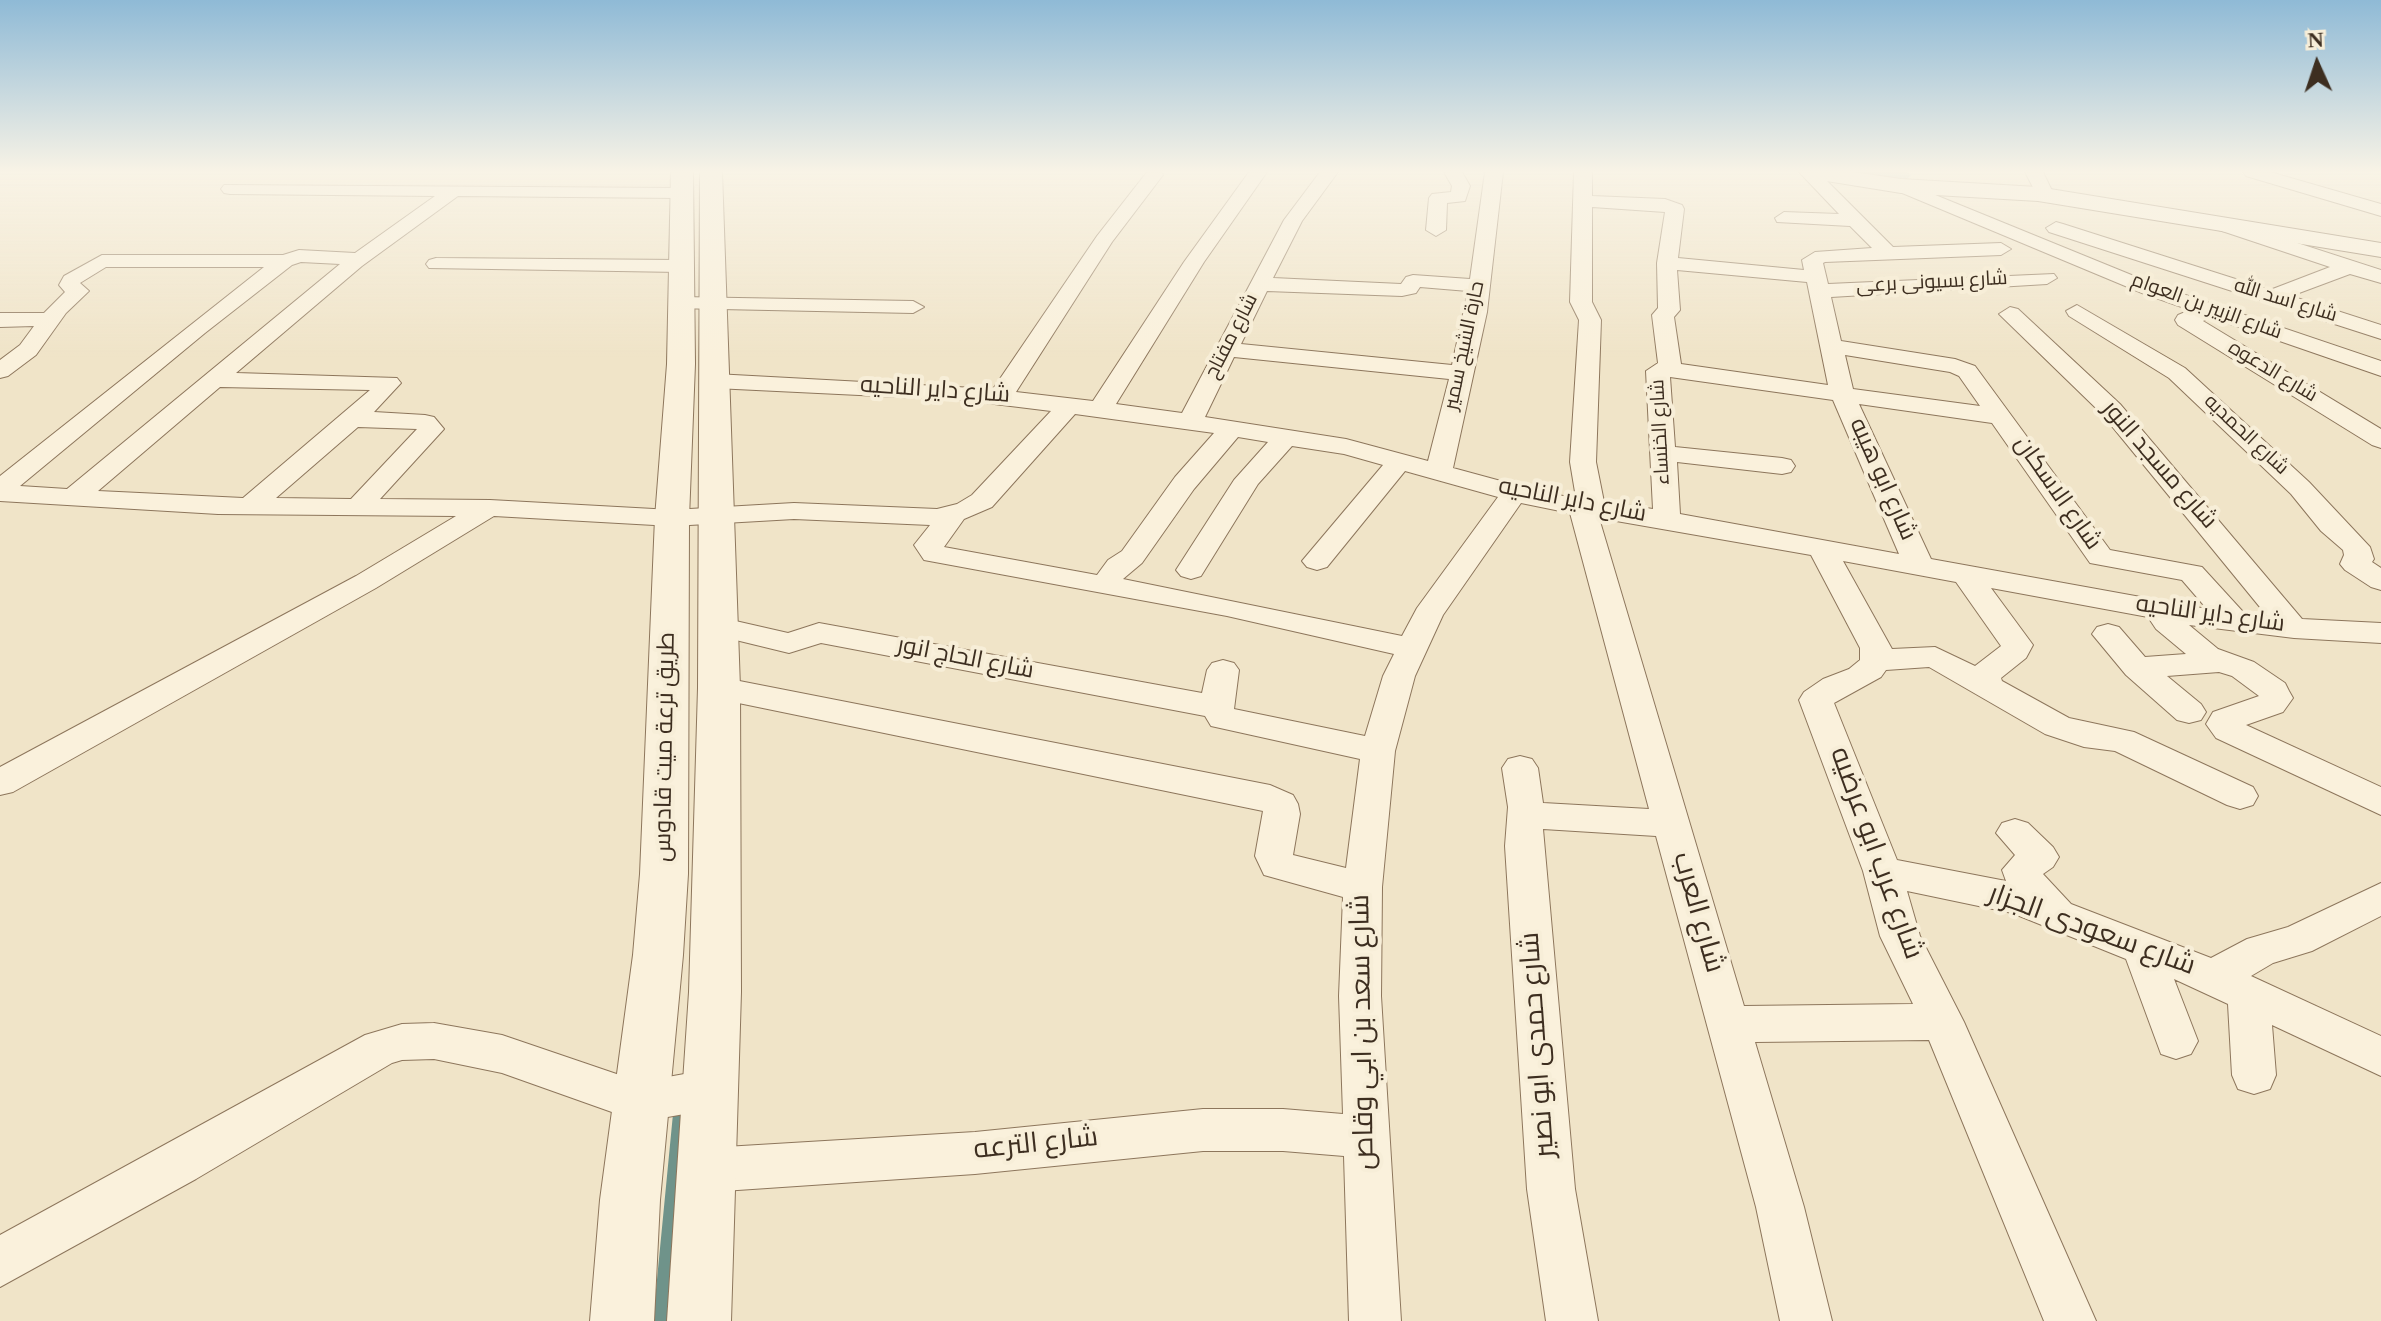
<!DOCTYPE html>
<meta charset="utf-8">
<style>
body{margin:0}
#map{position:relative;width:2381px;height:1321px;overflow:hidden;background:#f0e4c8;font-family:Georgia,serif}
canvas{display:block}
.north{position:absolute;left:2277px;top:24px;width:80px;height:80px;-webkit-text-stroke:6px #f7eed8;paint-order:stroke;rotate:357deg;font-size:22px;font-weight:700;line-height:32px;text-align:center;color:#3d2e20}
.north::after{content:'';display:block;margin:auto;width:28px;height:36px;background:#3d2e20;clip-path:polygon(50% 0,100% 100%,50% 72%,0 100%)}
</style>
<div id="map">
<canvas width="2381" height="1321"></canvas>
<div class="north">N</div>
</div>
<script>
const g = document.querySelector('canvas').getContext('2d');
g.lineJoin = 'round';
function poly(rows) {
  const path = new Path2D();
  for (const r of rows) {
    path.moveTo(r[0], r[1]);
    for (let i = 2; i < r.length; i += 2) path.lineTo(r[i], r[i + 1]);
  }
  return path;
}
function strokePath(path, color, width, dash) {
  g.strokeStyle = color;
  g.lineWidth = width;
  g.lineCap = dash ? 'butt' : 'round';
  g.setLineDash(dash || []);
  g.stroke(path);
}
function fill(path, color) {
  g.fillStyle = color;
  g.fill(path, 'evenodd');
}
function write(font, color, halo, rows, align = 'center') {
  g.font = font + ' Georgia,Cairo,serif';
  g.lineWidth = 8;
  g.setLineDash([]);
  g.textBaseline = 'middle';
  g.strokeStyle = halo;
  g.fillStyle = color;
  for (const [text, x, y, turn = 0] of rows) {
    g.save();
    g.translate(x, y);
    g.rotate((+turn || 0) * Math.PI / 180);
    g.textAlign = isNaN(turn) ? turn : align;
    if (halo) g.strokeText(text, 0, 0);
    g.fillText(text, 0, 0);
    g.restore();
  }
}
const stream = poly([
 [660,1321,681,1104]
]);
const canal = poly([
 [1859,172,1907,172,1911,176,1902,182,1868,178,1859,172]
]);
const minor = poly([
 [1147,172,1161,172,1163,175,1112,242,1016,392,1093,401,1184,262,1249,172,1267,172,1204,262,1116,404,1182,413,1284,220,1320,172,1338,172,1302,221,1273,278,1401,284,1406,277,1413,275,1470,279,1485,172,1503,172,1487,312,1453,468,1545,493,1576,498,1570,462,1579,320,1570,302,1574,172,1592,172,1592,196,1665,199,1682,205,1684,209,1678,258,1804,270,1802,260,1815,252,1872,248,1850,226,1777,222,1775,218,1784,212,1839,214,1799,172,1818,172,1893,247,2001,243,2011,249,2001,255,1825,262,1823,263,1828,284,2054,274,2057,278,2047,284,1831,297,1841,341,1955,359,1975,366,2110,550,2202,567,2245,614,2268,617,2102,414,1999,314,2010,307,2018,309,2120,404,2302,619,2381,623,2381,643,2294,638,2189,625,2218,649,2254,662,2285,683,2289,691,2293,698,2283,712,2246,725,2381,787,2381,815,2216,738,2206,724,2213,712,2259,696,2232,676,2219,672,2167,676,2201,704,2206,712,2201,720,2189,723,2177,720,2126,675,2092,634,2097,627,2108,624,2119,627,2145,657,2186,654,2156,629,2148,617,1991,588,2033,645,2026,658,2001,678,2002,681,2069,718,2134,732,2253,787,2258,796,2253,805,2240,809,2227,805,2115,751,2084,747,2045,734,1929,667,1886,670,1881,677,1834,703,1897,860,2006,881,2002,870,2015,855,1996,833,2002,823,2015,819,2028,823,2053,847,2059,857,2053,867,2043,874,2071,904,2211,958,2247,939,2288,927,2381,883,2381,916,2312,951,2273,963,2251,976,2381,1036,2381,1076,2272,1025,2276,1075,2270,1089,2254,1094,2238,1089,2232,1075,2228,1004,2174,979,2198,1041,2191,1054,2176,1059,2161,1054,2126,959,2012,913,1907,891,1920,936,1964,1022,2096,1321,2044,1321,1929,1040,1755,1042,1804,1207,1832,1321,1780,1321,1756,1207,1656,836,1543,829,1575,1189,1598,1321,1546,1321,1527,1189,1505,846,1508,807,1502,768,1508,759,1520,756,1532,759,1538,768,1543,803,1649,809,1570,513,1521,503,1443,615,1415,676,1395,751,1382,887,1381,996,1401,1321,1349,1321,1344,1156,1283,1151,1203,1151,975,1174,708,1192,691,1185,684,1170,691,1155,708,1148,975,1132,1203,1109,1283,1109,1343,1114,1339,996,1343,897,1264,875,1255,856,1263,811,719,699,707,695,703,688,707,681,719,677,1270,785,1293,795,1298,804,1300,814,1293,855,1346,868,1360,759,1211,726,1205,716,821,643,789,653,707,633,703,626,707,619,718,617,788,633,819,623,1202,693,1207,670,1212,663,1223,660,1234,663,1239,670,1234,709,1365,736,1383,676,1394,654,1227,616,924,560,914,545,930,525,794,519,672,526,494,516,376,588,13,792,0,795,0,767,356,576,456,516,218,514,0,501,0,476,264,267,106,267,80,283,89,291,66,313,36,355,8,376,0,378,0,360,20,345,34,326,0,327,0,313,44,313,65,292,59,285,64,276,102,255,283,255,299,250,355,253,435,196,230,194,224,193,221,189,224,185,679,188,688,193,679,198,458,196,362,266,236,373,397,378,401,383,374,412,425,415,434,417,444,429,380,499,490,500,672,510,794,503,937,509,957,504,972,495,1051,411,962,400,715,388,707,386,703,381,707,376,715,374,993,389,1097,236,1147,172],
 [1592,207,1665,212,1657,263,1658,308,1652,315,1658,363,1646,371,1653,509,1604,502,1596,462,1601,320,1592,302,1592,207],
 [301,262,340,264,67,489,20,486,205,333,292,265,301,262],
 [1677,270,1807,282,1828,385,1681,364,1674,317,1680,310,1677,270],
 [1420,287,1468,291,1452,365,1241,344,1267,291,1402,296,1416,293,1420,287],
 [1845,355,1950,372,1959,376,1980,406,1853,389,1845,355],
 [1234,357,1449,379,1428,461,1346,439,1205,417,1234,357],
 [1670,377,1833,400,1899,554,1680,514,1677,462,1782,474,1791,472,1795,466,1791,460,1782,458,1675,447,1670,377],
 [220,387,370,390,243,498,98,491,220,387],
 [1859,404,1992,423,2090,563,2182,580,2207,609,1931,559,1859,404],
 [1075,414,1214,433,1175,477,1122,551,1108,560,1097,575,944,547,964,519,992,507,1075,414],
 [358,427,417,429,351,499,276,498,358,427],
 [1238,437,1268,442,1234,480,1176,570,1181,576,1191,579,1201,576,1258,484,1292,446,1344,454,1383,465,1302,561,1307,567,1317,570,1327,567,1405,471,1498,497,1417,608,1402,636,1123,579,1142,563,1194,489,1238,437],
 [1599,518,1811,555,1860,648,1860,660,1849,669,1823,679,1804,692,1799,700,1863,871,1880,936,1913,1004,1744,1006,1599,518],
 [1843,561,1956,582,2001,646,1975,666,1935,647,1892,649,1843,561],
 [1444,172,1462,172,1470,186,1465,201,1447,203,1446,230,1436,236,1426,230,1429,198,1432,194,1451,192,1452,186,1444,172],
 [2025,172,2043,172,2054,195,2051,199,2039,199,2025,172],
 [2243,172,2270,172,2381,204,2381,216,2246,176,2243,172],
 [1901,181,2156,285,2381,361,2381,376,2210,317,2203,321,2381,429,2381,448,2372,445,2178,325,2175,320,2178,315,2190,310,2142,293,1895,190,1892,186,1901,181],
 [2217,217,2381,270,2381,283,2350,274,2291,296,2381,325,2381,339,2049,232,2046,228,2056,222,2063,224,2270,290,2330,267,2210,227,2208,223,2210,219,2217,217],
 [436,258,680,260,690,266,680,272,429,268,426,264,429,260,436,258],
 [680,297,913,301,924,307,913,313,672,308,669,303,672,298,680,297],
 [2077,305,2185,368,2309,482,2370,547,2374,559,2372,562,2381,568,2381,590,2371,587,2345,570,2340,564,2344,555,2343,550,2321,531,2291,494,2169,378,2069,316,2066,311,2077,305],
 [434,1023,502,1035,640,1082,712,1069,728,1075,734,1089,728,1103,712,1109,640,1122,502,1073,434,1059,402,1060,392,1063,196,1179,0,1287,0,1235,365,1035,402,1024,434,1023]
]);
const tertiary = poly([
 [671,172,693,172,695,364,689,518,688,874,683,955,660,1200,654,1321,590,1321,600,1200,633,955,640,874,655,518,667,364,671,172],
 [700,172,722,172,740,688,741,992,731,1321,667,1321,689,992,698,688,700,172],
 [1803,172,1853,172,1901,179,2038,187,2381,243,2381,257,2038,201,1901,193,1814,179,1803,172]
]);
const farStreetnames = [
 ["شارع بسيونى برعى",1932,284,-3],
 ["شارع اسد الله",2285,302,17],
 ["شارع الزبير بن العوام",2206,308,20],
 ["شارع مفتاح",1233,337,-63],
 ["حارة الشيخ سمير",1466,346,-78],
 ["شارع الدعوه",2272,373,31],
 ["شارع الخنساء",1662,432,-93],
 ["شارع الحمديه",2245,436,43]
];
const streetNames = [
 ["شارع داير الناحيه",935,392,4],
 ["شارع مسجد النور",2158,466,49],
 ["شارع ابو هيبه",1881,480,66],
 ["شارع الاسكان",2056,494,55],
 ["شارع داير الناحيه",1572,502,11],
 ["شارع داير الناحيه",2210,616,8],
 ["شارع الحاج انور",965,660,11],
 ["طريق ترعة ميت قادوس",667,747,-89]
];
const nearStreetnames = [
 ["شارع عرب ابو عرضيه",1874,854,70],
 ["شارع العرب",1696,913,74],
 ["شارع سعودى الجزار",2091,932,20],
 ["شارع سعد بن ابي وقاص",1365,1032,-91],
 ["شارع حمدى ابو نصير",1540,1045,-94],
 ["شارع الترعه",1036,1146,-6]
];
strokePath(stream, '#6f938a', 14);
fill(canal, '#a9c4bc');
strokePath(minor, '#8d765c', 2);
strokePath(tertiary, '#8d765c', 2);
fill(minor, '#faf1dc');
fill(tertiary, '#faf1dc');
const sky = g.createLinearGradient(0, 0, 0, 357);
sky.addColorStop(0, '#8fbad6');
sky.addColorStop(0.48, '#f8f3e6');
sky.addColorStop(1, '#f8f3e600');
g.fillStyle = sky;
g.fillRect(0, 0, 2381, 357);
write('20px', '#3d2e20', '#f7eed8', farStreetnames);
write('24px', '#3d2e20', '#f7eed8', streetNames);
write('28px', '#3d2e20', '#f7eed8', nearStreetnames);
</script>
